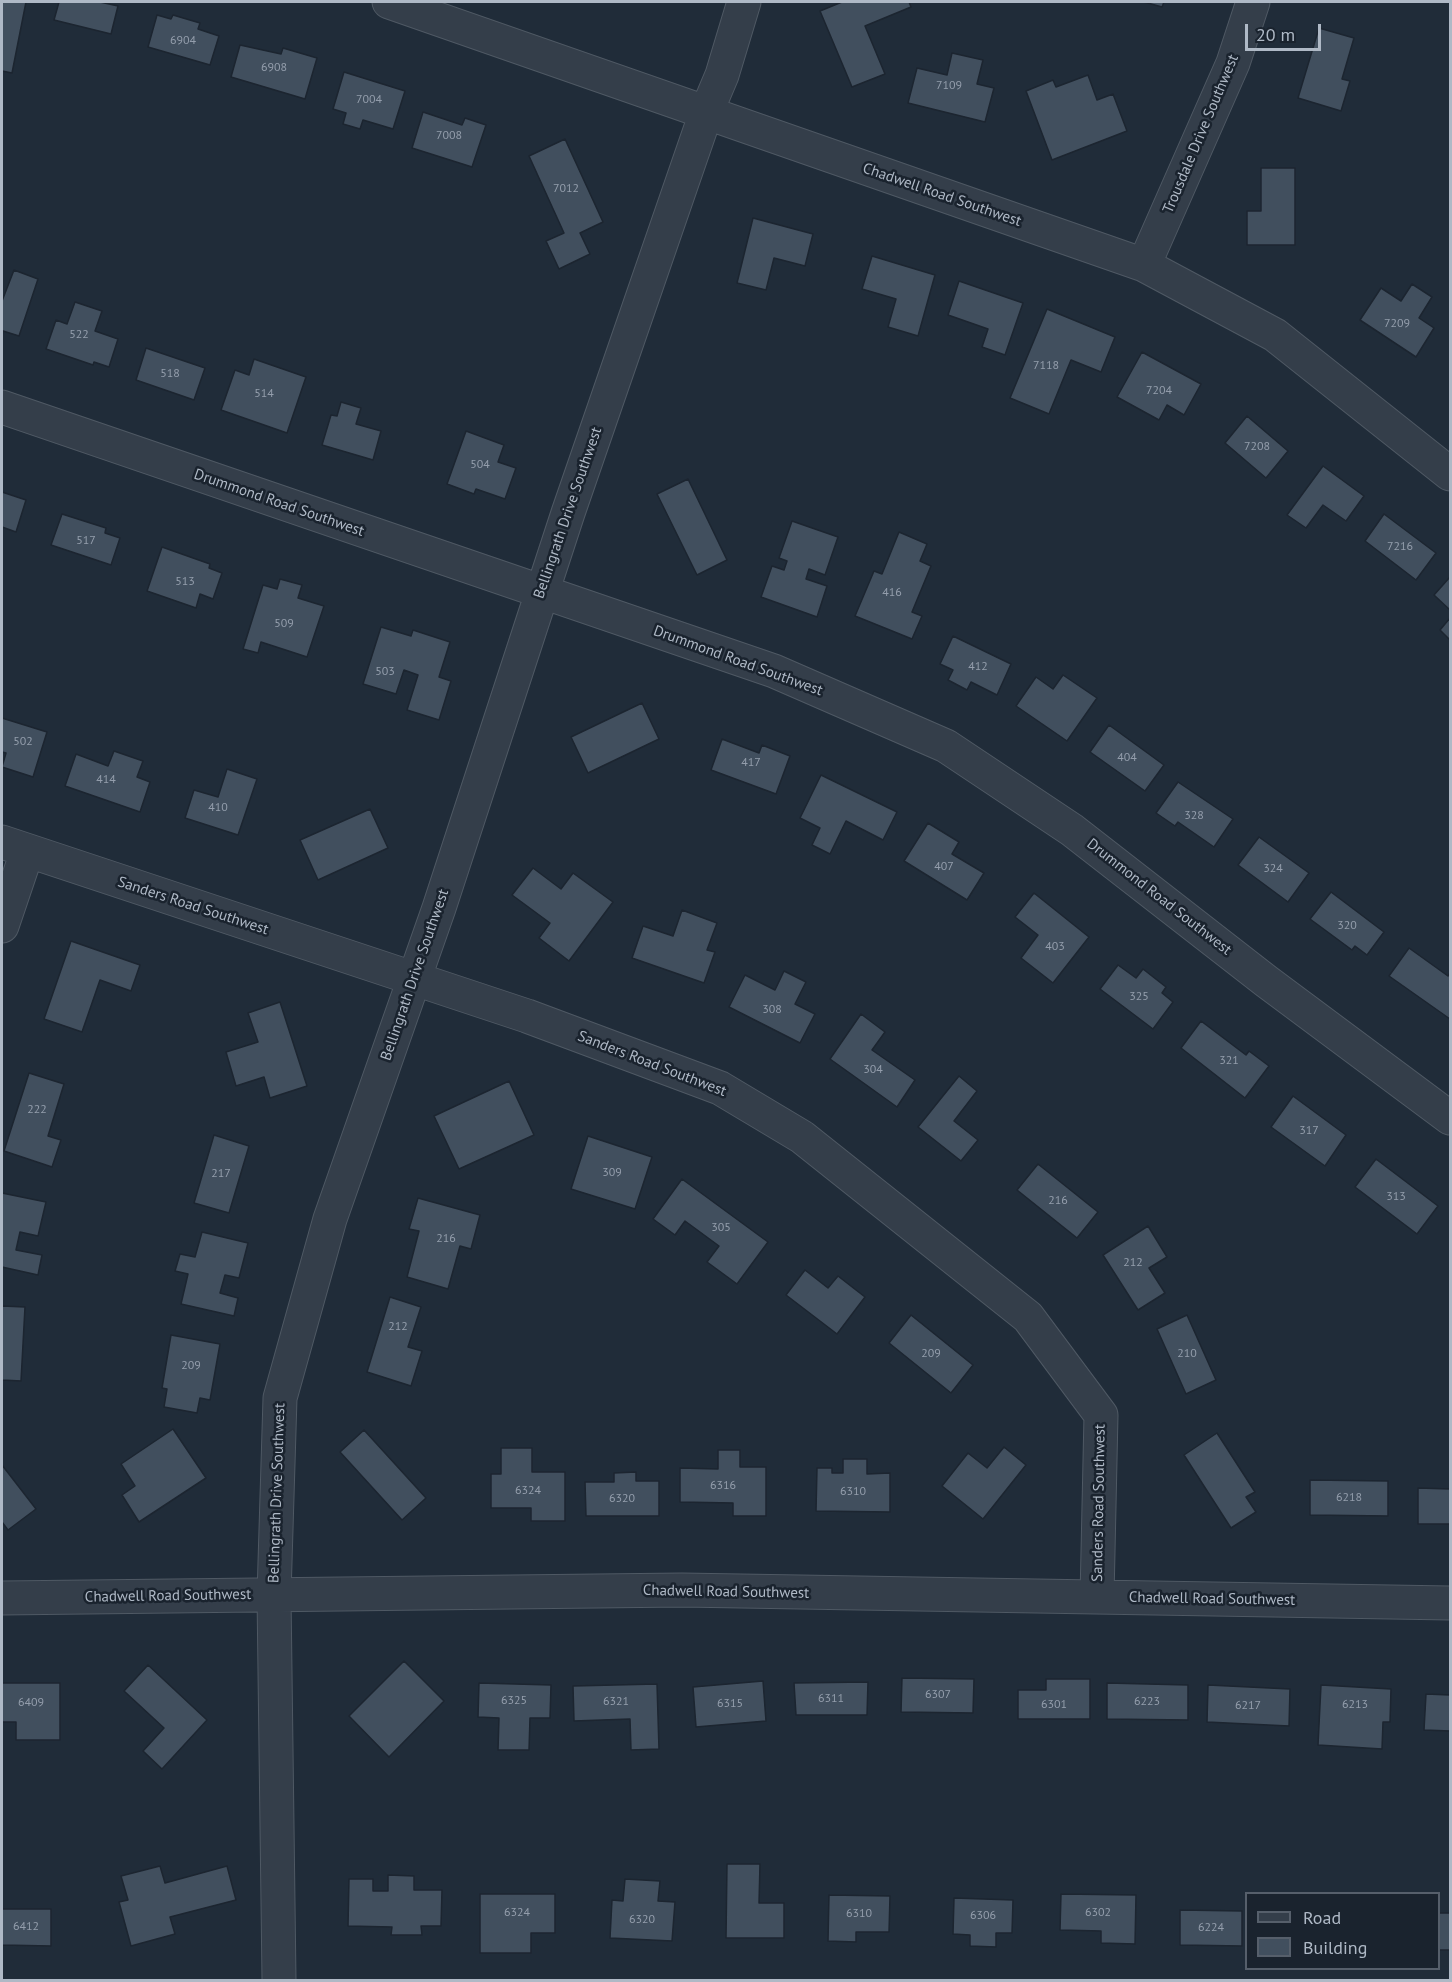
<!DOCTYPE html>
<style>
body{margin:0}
#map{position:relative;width:1452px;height:1982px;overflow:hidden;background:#202c39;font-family:"PT Sans",sans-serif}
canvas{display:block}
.frame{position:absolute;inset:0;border:3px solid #afb9c6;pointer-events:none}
.legend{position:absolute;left:1245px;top:1892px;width:195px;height:78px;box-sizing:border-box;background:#1a232e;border:2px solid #565f6b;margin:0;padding:8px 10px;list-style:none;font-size:18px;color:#afb9c6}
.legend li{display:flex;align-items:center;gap:12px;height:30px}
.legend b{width:30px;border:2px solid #565f6b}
.scale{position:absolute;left:1245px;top:24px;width:76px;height:27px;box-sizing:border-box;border:3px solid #afb9c6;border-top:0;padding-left:8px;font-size:18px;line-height:21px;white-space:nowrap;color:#afb9c6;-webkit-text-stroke:4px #1a232e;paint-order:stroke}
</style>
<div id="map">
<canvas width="1452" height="1982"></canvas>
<div class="frame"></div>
<ul class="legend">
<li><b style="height:8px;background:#343e4a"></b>Road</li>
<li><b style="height:16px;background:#414f5e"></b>Building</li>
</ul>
<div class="scale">20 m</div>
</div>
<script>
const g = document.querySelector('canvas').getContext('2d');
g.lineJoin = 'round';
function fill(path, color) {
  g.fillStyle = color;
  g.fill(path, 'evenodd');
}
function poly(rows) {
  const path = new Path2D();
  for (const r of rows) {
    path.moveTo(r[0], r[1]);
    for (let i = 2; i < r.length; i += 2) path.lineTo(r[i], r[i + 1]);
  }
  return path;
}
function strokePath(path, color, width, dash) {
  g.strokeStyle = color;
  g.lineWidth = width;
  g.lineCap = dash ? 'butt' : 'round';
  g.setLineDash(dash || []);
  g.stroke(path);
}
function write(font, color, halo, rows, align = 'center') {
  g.font = font + ' "PT Sans",sans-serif';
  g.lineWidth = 5;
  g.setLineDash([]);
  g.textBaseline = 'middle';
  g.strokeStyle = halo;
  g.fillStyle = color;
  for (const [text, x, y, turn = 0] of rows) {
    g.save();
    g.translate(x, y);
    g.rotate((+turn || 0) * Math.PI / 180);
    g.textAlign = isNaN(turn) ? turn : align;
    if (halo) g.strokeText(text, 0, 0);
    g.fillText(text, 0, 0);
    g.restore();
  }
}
const building = poly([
 [2,2,26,2,12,73,2,71,2,2],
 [59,2,100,2,118,6,111,34,54,20,59,2],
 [842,2,909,2,911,7,865,26,885,74,852,87,820,11,842,2],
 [1144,2,1164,2,1162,7,1144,2],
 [157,15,171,19,173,15,200,23,198,29,219,36,210,65,148,47,157,15],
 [1319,28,1354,38,1342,79,1350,81,1341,111,1298,98,1319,28],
 [240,45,281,54,283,48,317,58,305,99,231,77,240,45],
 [952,53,983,60,977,84,994,88,985,122,908,103,917,68,947,75,952,53],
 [344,72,405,91,393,129,363,120,360,129,343,124,346,113,333,109,344,72],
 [1088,75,1097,100,1113,94,1127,131,1052,160,1026,91,1053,80,1056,87,1088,75],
 [423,112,462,125,465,118,486,125,472,167,412,148,423,112],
 [565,139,603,222,580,233,590,254,559,269,546,241,564,233,529,156,565,139],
 [1261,168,1295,168,1295,245,1247,245,1247,211,1261,211,1261,168],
 [753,218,813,234,805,266,774,258,766,290,737,283,753,218],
 [872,256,935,275,918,336,888,327,896,299,862,289,872,256],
 [14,270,38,279,19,336,3,331,2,335,2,301,14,270],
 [959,281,1023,303,1005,355,982,347,988,329,948,315,959,281],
 [1412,284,1432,297,1419,318,1434,328,1416,357,1360,320,1381,288,1401,301,1412,284],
 [75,302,102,311,95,331,118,339,109,367,94,362,93,365,46,349,56,320,67,324,75,302],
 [1047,309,1115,337,1101,372,1071,360,1049,414,1010,398,1047,309],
 [146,348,205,368,194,400,136,380,146,348],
 [1142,352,1201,384,1184,415,1167,405,1159,420,1117,397,1142,352],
 [254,359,306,377,287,433,221,410,235,370,249,375,254,359],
 [341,402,361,408,356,424,381,431,373,460,322,445,331,415,337,416,341,402],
 [1247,416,1288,451,1266,478,1225,443,1247,416],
 [466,431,504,445,498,462,516,468,505,499,476,489,474,494,447,484,466,431],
 [1323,466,1364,496,1346,521,1323,505,1306,528,1287,515,1323,466],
 [688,479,727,560,697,575,657,494,688,479],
 [2,492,26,500,16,532,2,527,2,492],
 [62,514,106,528,105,533,120,538,111,565,51,545,62,514],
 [1384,514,1436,553,1416,580,1365,541,1384,514],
 [792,521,838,537,825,575,809,569,806,579,827,586,817,617,761,597,772,566,784,570,787,561,779,558,792,521],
 [899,532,927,544,920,561,931,566,912,612,922,616,912,639,855,616,874,571,882,574,899,532],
 [162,547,210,564,209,568,222,573,213,599,200,594,196,608,147,591,162,547],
 [1450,577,1450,610,1434,595,1450,577],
 [280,579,302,585,298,598,324,606,307,657,261,642,258,653,243,649,263,585,277,589,280,579],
 [1450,618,1450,640,1440,630,1450,618],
 [381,627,411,636,413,630,450,642,439,677,451,681,439,720,407,710,418,675,404,670,396,694,363,684,381,627],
 [953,636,1011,664,997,695,971,682,967,690,948,680,953,670,940,664,953,636],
 [1063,675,1097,698,1067,741,1016,706,1036,677,1053,689,1063,675],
 [642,703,659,739,588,773,571,737,642,703],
 [2,718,47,732,33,777,2,767,6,753,2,752,2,718],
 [1109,725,1164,765,1145,791,1090,752,1109,725],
 [722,739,759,753,762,745,790,756,776,794,711,770,722,739],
 [114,751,143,761,137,777,150,782,140,812,65,786,76,754,108,766,114,751],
 [227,769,257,779,238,835,185,818,194,790,218,797,227,769],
 [821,775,897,812,883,840,846,821,830,854,812,845,820,828,800,818,821,775],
 [1178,782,1233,819,1214,847,1178,822,1175,826,1156,813,1178,782],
 [370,809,388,848,318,880,300,840,370,809],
 [928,823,959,842,952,854,984,873,967,900,904,861,928,823],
 [1259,837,1309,873,1288,902,1238,865,1259,837],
 [533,868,561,889,573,873,613,902,569,961,539,938,550,923,512,895,533,868],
 [1331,892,1384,932,1367,955,1355,946,1352,950,1310,919,1331,892],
 [1034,893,1089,937,1053,983,1021,958,1038,935,1015,917,1034,893],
 [682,910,717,923,707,950,715,952,704,983,632,958,643,926,673,936,682,910],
 [71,941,140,965,131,991,100,980,82,1032,44,1019,71,941],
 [1409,948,1448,976,1450,973,1450,1019,1389,976,1409,948],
 [1118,965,1136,978,1143,969,1166,987,1162,993,1173,1002,1153,1029,1100,989,1118,965],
 [784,971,806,982,795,1004,815,1014,800,1043,729,1007,745,975,775,990,784,971],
 [280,1002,307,1086,270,1098,264,1077,236,1086,226,1052,258,1042,248,1013,280,1002],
 [861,1014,885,1032,872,1050,915,1080,897,1107,830,1059,861,1014],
 [1201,1021,1246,1055,1249,1051,1269,1066,1245,1098,1181,1048,1201,1021],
 [29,1073,64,1084,48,1136,61,1140,52,1167,4,1151,29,1073],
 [959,1076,977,1091,954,1121,978,1140,961,1161,918,1127,959,1076],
 [509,1081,534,1135,459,1169,434,1116,509,1081],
 [1293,1096,1346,1135,1325,1166,1271,1127,1293,1096],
 [214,1135,249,1146,229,1213,194,1203,214,1135],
 [588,1136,652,1157,635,1209,571,1189,588,1136],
 [1376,1159,1438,1206,1417,1234,1355,1187,1376,1159],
 [1038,1164,1098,1212,1077,1238,1017,1190,1038,1164],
 [682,1179,768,1242,737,1284,707,1262,719,1246,685,1221,675,1235,653,1219,682,1179],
 [2,1193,46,1202,38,1236,20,1232,16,1250,42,1255,38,1275,2,1267,2,1193],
 [418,1198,480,1215,471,1249,460,1246,448,1289,407,1277,419,1231,409,1229,418,1198],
 [1148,1226,1167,1257,1149,1268,1165,1293,1138,1310,1103,1255,1148,1226],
 [202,1232,248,1243,239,1278,225,1275,220,1293,238,1298,234,1316,181,1304,188,1274,175,1271,180,1254,195,1257,202,1232],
 [805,1270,828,1288,838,1276,865,1297,837,1334,786,1295,805,1270],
 [390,1297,421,1307,408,1347,422,1351,411,1386,367,1372,390,1297],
 [2,1306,25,1307,21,1381,2,1380,2,1306],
 [911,1315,973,1365,951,1393,889,1343,911,1315],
 [1187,1315,1216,1380,1186,1394,1157,1329,1187,1315],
 [171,1335,220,1344,210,1400,200,1398,197,1413,164,1407,167,1389,162,1388,171,1335],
 [173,1429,206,1478,139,1522,122,1495,135,1486,121,1464,173,1429],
 [364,1430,426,1498,402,1520,340,1452,364,1430],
 [1217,1433,1255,1492,1246,1497,1256,1512,1231,1528,1184,1455,1217,1433],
 [1004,1447,1026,1465,983,1519,942,1486,968,1453,987,1468,1004,1447],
 [501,1448,532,1448,532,1472,565,1472,565,1521,531,1521,531,1508,491,1508,491,1474,501,1474,501,1448],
 [718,1450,740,1450,740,1467,766,1467,766,1516,733,1516,733,1503,680,1502,680,1468,718,1469,718,1450],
 [843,1459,867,1459,867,1474,890,1473,890,1512,816,1511,817,1468,832,1468,832,1473,843,1473,843,1459],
 [2,1465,36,1509,8,1530,2,1522,2,1465],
 [636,1472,636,1481,659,1481,659,1516,586,1516,585,1482,614,1482,614,1473,636,1472],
 [1310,1480,1388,1481,1388,1516,1310,1515,1310,1480],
 [1418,1488,1450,1489,1450,1524,1418,1524,1418,1488],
 [404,1661,444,1701,389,1757,349,1716,404,1661],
 [148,1665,207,1720,162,1769,143,1751,164,1728,124,1691,148,1665],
 [902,1678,974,1679,973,1713,901,1712,902,1678],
 [1046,1679,1090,1679,1090,1719,1018,1719,1018,1690,1046,1690,1046,1679],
 [763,1681,766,1721,696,1727,693,1687,763,1681],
 [868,1682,867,1715,796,1715,794,1683,868,1682],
 [2,1683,60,1683,60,1740,16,1740,16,1722,2,1722,2,1683],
 [479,1683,551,1685,550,1718,530,1718,529,1750,498,1750,499,1718,478,1717,479,1683],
 [1107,1683,1188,1685,1188,1720,1107,1719,1107,1683],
 [657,1684,659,1749,631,1750,630,1719,574,1721,573,1686,657,1684],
 [1208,1685,1290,1689,1289,1726,1207,1722,1208,1685],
 [1321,1685,1391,1689,1390,1722,1383,1722,1382,1749,1318,1745,1321,1685],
 [1426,1694,1450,1695,1450,1731,1424,1730,1426,1694],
 [727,1864,760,1864,759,1903,784,1903,784,1938,726,1938,727,1864],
 [160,1866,165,1883,227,1866,236,1900,170,1917,175,1934,131,1946,119,1902,128,1900,121,1876,160,1866],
 [388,1875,414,1876,414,1890,442,1890,441,1926,421,1926,422,1935,391,1935,392,1927,348,1926,349,1879,373,1879,373,1891,388,1891,388,1875],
 [625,1879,660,1881,658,1901,675,1902,672,1941,610,1938,612,1900,623,1901,625,1879],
 [480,1894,555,1894,555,1933,531,1933,531,1953,480,1953,480,1894],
 [1061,1894,1136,1895,1135,1944,1101,1943,1101,1931,1060,1930,1061,1894],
 [829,1895,890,1896,889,1932,856,1932,856,1942,828,1941,829,1895],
 [954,1898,1013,1900,1012,1933,996,1933,996,1947,970,1946,970,1935,953,1934,954,1898],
 [2,1909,51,1909,51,1946,2,1945,2,1909],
 [1180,1910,1242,1911,1242,1946,1180,1945,1180,1910],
 [1438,1913,1450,1913,1450,1950,1438,1950,1438,1913]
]);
const minor = poly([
 [389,2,1144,265,1275,335,1450,474],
 [1144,265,1233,63,1253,2],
 [2,407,774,671,946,746,1072,830,1266,981,1450,1118],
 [2,842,527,1016,720,1088,802,1137,1028,1317,1101,1415,1097,1597],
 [2,926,27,852],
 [2,1598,682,1590,1450,1603],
 [279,1980,274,1595,280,1398,330,1219,439,908,568,513,706,113,722,75,744,2]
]);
const numberNames = [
 ["6904",183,41],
 ["6908",274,68],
 ["7109",949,86],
 ["7004",369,100],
 ["7008",449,136],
 ["7012",566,189],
 ["7209",1397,324],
 ["522",79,335],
 ["7118",1046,366],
 ["518",170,374],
 ["7204",1159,391],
 ["514",264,394],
 ["7208",1257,447],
 ["504",480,465],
 ["517",86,541],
 ["7216",1400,547],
 ["513",185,582],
 ["416",892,593],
 ["509",284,624],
 ["412",978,667],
 ["503",385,672],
 ["502",23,742],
 ["404",1127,758],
 ["417",751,763],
 ["414",106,780],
 ["410",218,808],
 ["328",1194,816],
 ["407",944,867],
 ["324",1273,869],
 ["320",1347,926],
 ["403",1055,947],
 ["325",1139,997],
 ["308",772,1010],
 ["321",1229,1061],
 ["304",873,1070],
 ["222",37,1110],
 ["317",1309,1131],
 ["309",612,1173],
 ["217",221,1174],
 ["313",1396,1197],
 ["216",1058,1201],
 ["305",721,1228],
 ["216",446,1239],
 ["212",1133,1263],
 ["212",398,1327],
 ["209",931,1354],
 ["210",1187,1354],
 ["209",191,1366],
 ["6316",723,1486],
 ["6324",528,1491],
 ["6310",853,1492],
 ["6218",1349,1498],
 ["6320",622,1499],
 ["6307",938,1695],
 ["6311",831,1699],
 ["6325",514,1701],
 ["6321",616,1702],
 ["6223",1147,1702],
 ["6409",31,1703],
 ["6315",730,1704],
 ["6301",1054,1705],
 ["6213",1355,1705],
 ["6217",1248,1706],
 ["6324",517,1913],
 ["6302",1098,1913],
 ["6310",859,1914],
 ["6306",983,1916],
 ["6320",642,1920],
 ["6412",26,1927],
 ["6224",1211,1928]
];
const streetNames = [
 ["Trousdale Drive Southwest",1201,134,-67],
 ["Chadwell Road Southwest",942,195,19],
 ["Drummond Road Southwest",279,503,19],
 ["Bellingrath Drive Southwest",568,513,-71],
 ["Drummond Road Southwest",738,661,20],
 ["Drummond Road Southwest",1159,897,38],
 ["Sanders Road Southwest",193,906,18],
 ["Bellingrath Drive Southwest",415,975,-71],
 ["Sanders Road Southwest",652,1064,21],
 ["Bellingrath Drive Southwest",277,1493,-88],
 ["Sanders Road Southwest",1099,1503,-89],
 ["Chadwell Road Southwest",726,1592,1],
 ["Chadwell Road Southwest",168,1596,-1],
 ["Chadwell Road Southwest",1212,1599,1]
];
fill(building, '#414f5e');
strokePath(building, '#1c2530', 1.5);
strokePath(minor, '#4f5964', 35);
strokePath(minor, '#343e4a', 33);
write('12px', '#949eac', null, numberNames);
write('15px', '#afb9c6', '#1a232e', streetNames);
</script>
